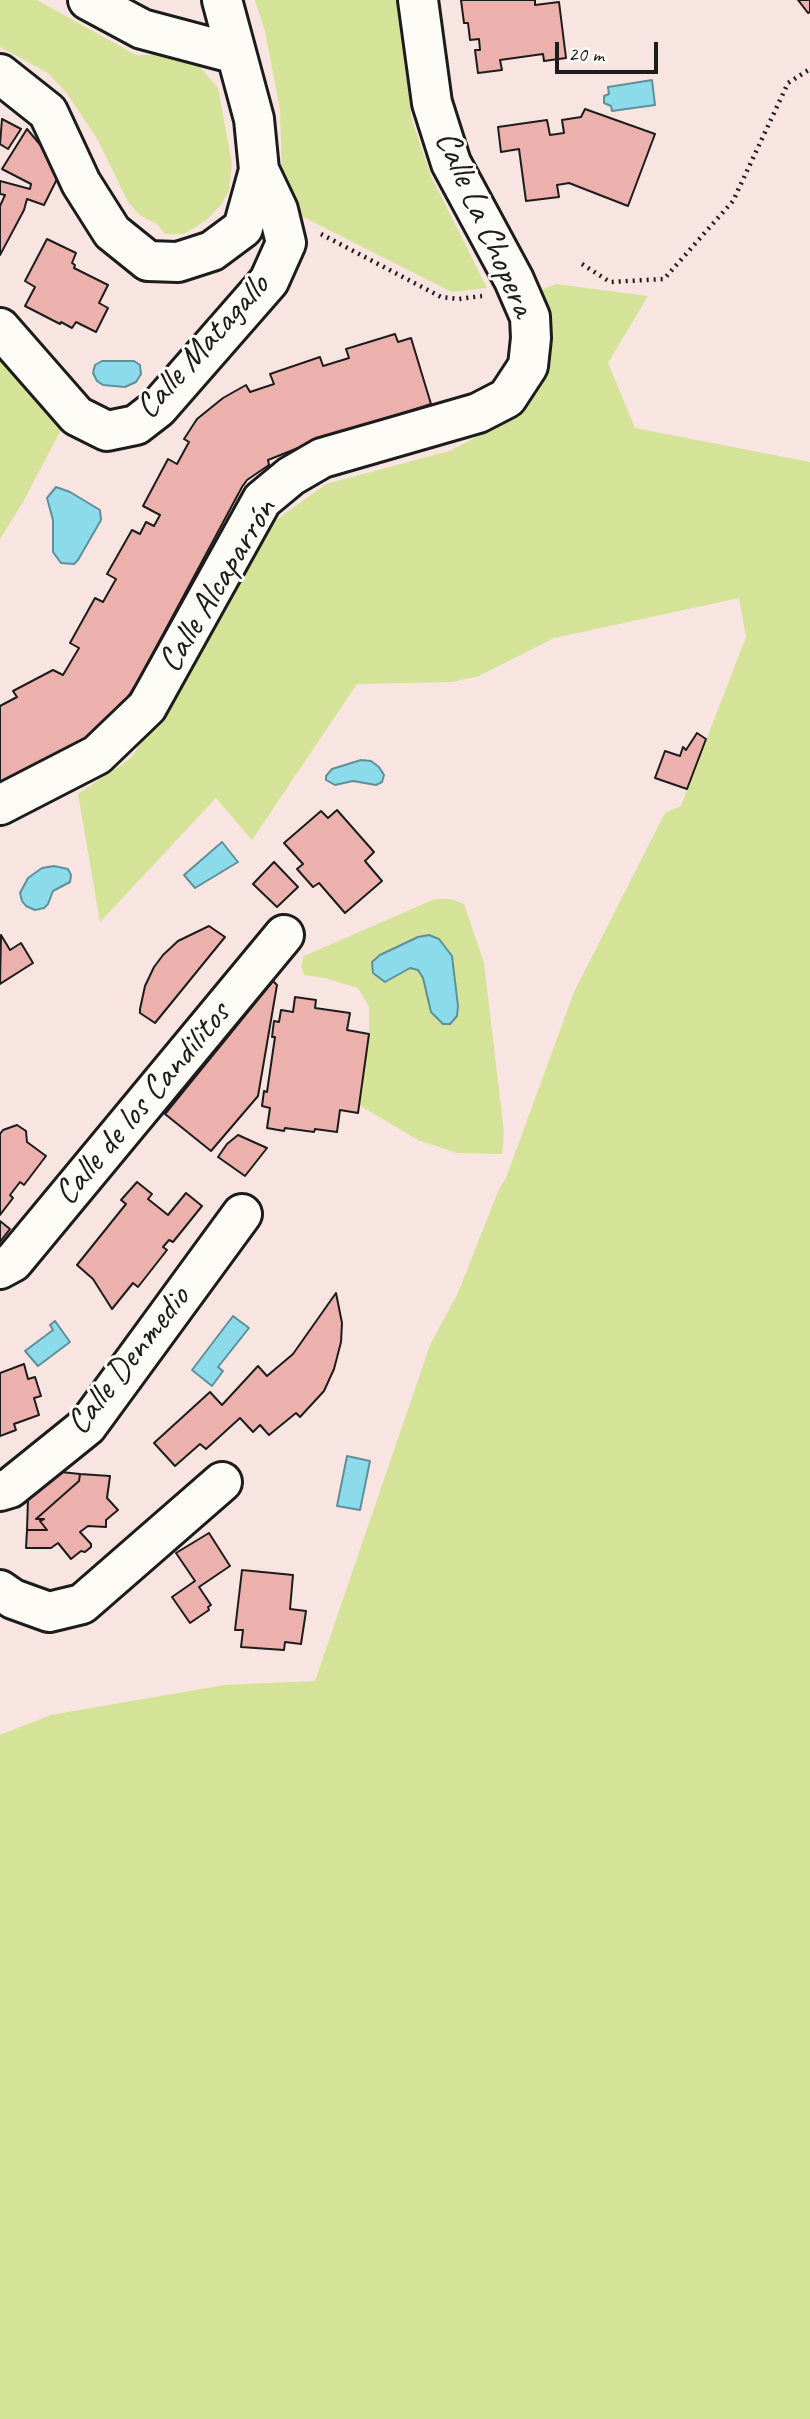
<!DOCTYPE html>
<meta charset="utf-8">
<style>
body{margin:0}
#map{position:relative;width:810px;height:2419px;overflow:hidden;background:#f8e5e1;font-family:Caveat,sans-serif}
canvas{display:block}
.scale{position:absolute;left:555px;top:42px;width:103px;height:32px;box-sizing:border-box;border:4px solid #1c1c1c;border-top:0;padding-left:9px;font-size:21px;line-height:24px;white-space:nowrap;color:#1c1c1c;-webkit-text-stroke:5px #fdfcf7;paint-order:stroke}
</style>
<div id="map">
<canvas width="810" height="2419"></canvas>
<div class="scale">20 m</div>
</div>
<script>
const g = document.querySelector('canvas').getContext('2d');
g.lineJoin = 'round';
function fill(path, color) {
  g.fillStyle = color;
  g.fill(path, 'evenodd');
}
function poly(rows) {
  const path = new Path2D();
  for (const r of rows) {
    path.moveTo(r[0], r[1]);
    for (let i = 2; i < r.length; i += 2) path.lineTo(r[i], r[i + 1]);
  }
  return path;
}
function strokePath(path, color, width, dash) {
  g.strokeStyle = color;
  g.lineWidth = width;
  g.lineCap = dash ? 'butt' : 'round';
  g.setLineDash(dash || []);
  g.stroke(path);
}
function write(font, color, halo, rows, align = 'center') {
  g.font = font + ' Caveat,sans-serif';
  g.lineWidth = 6;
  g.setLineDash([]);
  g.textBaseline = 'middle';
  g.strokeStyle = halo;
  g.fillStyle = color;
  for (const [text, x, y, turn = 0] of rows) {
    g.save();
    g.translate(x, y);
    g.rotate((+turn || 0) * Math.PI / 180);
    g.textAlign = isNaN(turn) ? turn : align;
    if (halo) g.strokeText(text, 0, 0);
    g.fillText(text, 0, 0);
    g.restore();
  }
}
const green = poly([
 [0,0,37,0,136,55,178,55,197,64,218,88,232,164,229,191,220,206,205,221,184,234,165,234,157,224,141,216,128,202,98,140,66,92,48,73,0,47],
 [255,0,396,0,412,120,431,176,487,288,452,292,301,216,291,201,282,178,280,110,265,31],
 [556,284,648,296,608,363,635,428,810,462,810,2419,0,2419,0,1735,51,1715,224,1685,315,1681,430,1345,458,1293,499,1189,506,1178,574,992,665,813,681,806,687,790,746,637,739,598,554,638,479,676,452,682,357,684,252,840,216,798,100,922,78,794,130,759,185,680,272,523,326,484,449,451,515,418,542,371,534,293],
 [0,357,62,428,23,502,0,539],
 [435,899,451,899,464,904,484,963,504,1132,502,1154,457,1153,418,1140,359,1105,369,1034,369,1007,358,988,325,978,304,975,301,966,304,956],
 [429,935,436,1019,431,1012,423,978,418,970,410,968,402,973,372,963,380,955,418,937]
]);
const water = poly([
 [652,80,655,105,612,111,611,106,604,103,604,96,609,94,608,87,652,80],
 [102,361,134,361,140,365,141,374,136,382,125,387,103,385,97,381,93,373,95,365,102,361],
 [56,487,70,492,100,510,101,520,78,560,74,564,61,563,53,552,53,520,47,498,56,487],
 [361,760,371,761,379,767,384,775,382,782,376,785,353,781,335,785,326,780,326,776,332,769,361,760],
 [222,842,238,862,195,888,184,875,222,842],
 [54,866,68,869,71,875,70,882,53,891,48,904,44,908,35,910,26,906,22,901,20,893,28,878,42,868,54,866],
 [429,935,439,939,452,956,458,1006,457,1016,450,1024,443,1024,431,1012,423,978,418,970,410,968,385,982,373,973,372,962,380,955,418,937,429,935],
 [233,1316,249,1328,218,1367,223,1371,212,1386,192,1370,233,1316],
 [55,1321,70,1342,38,1366,25,1351,53,1330,50,1325,55,1321],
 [347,1456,370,1461,360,1510,337,1506,347,1456]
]);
const building = poly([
 [461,0,535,0,535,5,559,2,566,58,544,61,543,54,500,60,502,70,478,73,475,50,480,50,479,39,470,40,468,23,464,23,461,0],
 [798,0,810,0,810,12,808,13,798,0],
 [585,109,655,134,628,206,569,183,557,185,559,197,526,201,519,149,501,152,498,127,547,120,550,135,564,133,562,120,581,117,585,109],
 [2,119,21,129,8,149,0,144,2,119],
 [27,129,48,154,58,177,44,205,27,199,24,210,0,255,0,206,5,195,0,194,0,181,30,189,31,184,2,169,27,129],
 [47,239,76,253,72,263,75,265,74,268,108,285,99,303,108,308,96,332,76,322,72,328,61,322,60,324,25,306,35,287,25,281,47,239],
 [395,334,398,342,411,338,431,404,308,444,268,460,269,465,247,480,242,487,138,681,123,705,84,742,0,784,0,706,17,697,13,691,53,670,63,675,79,648,70,643,95,598,103,602,116,579,107,574,132,530,140,534,146,522,154,526,160,515,143,506,168,459,177,464,189,442,184,439,197,419,223,398,246,385,250,392,274,384,270,374,320,357,323,366,349,358,346,349,395,334],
 [697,733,706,739,687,789,655,778,665,751,680,756,683,747,686,750,697,733],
 [337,810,374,852,365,861,382,881,345,913,319,883,313,887,297,869,303,864,284,843,321,811,328,818,337,810],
 [274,862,298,887,277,907,253,884,274,862],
 [209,926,225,937,155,1023,140,1013,140,1009,145,986,154,967,163,955,178,941,209,926],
 [1,935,10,950,21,943,33,963,0,984,1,935],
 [273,981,277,985,258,1096,211,1151,165,1114,273,981],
 [295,997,316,1000,315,1008,350,1013,347,1030,369,1034,358,1113,340,1110,337,1132,315,1129,314,1132,285,1128,284,1131,267,1128,270,1108,262,1106,264,1091,267,1092,275,1037,272,1037,274,1021,279,1022,281,1010,293,1012,295,997],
 [17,1125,26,1131,27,1142,46,1156,24,1185,20,1182,10,1195,13,1198,0,1215,0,1134,3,1130,17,1125],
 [238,1135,267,1148,245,1176,218,1157,227,1144,238,1135],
 [137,1182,152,1194,148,1199,168,1215,186,1193,202,1206,173,1242,169,1240,163,1247,167,1250,138,1287,133,1283,112,1309,93,1279,77,1265,126,1204,121,1200,137,1182],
 [0,1221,10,1229,0,1242,0,1221],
 [336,1293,342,1323,341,1342,334,1369,324,1391,300,1417,296,1413,269,1435,260,1425,253,1432,240,1418,206,1449,200,1444,175,1466,154,1443,210,1392,222,1405,258,1366,267,1376,293,1354,336,1293],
 [24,1364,28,1379,35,1377,41,1396,34,1398,39,1415,14,1424,16,1430,0,1436,0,1373,24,1364],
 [61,1472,80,1474,79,1481,36,1519,44,1519,40,1521,47,1530,27,1530,28,1499,61,1472],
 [80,1474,110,1476,107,1498,118,1510,106,1520,106,1527,88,1526,80,1532,91,1544,91,1547,85,1552,81,1551,71,1559,58,1543,51,1548,26,1548,27,1530,47,1530,40,1521,44,1519,36,1519,79,1481,80,1474],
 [209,1533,230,1566,199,1587,211,1605,208,1607,209,1610,190,1623,172,1597,195,1581,176,1553,209,1533],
 [242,1570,293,1575,290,1609,306,1611,301,1644,285,1642,284,1650,241,1647,243,1630,235,1630,242,1570]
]);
const path = poly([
 [321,234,441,297,459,299,482,296],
 [582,264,610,282,664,279,733,201,788,83,810,69]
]);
const minor = poly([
 [88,0,142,29,236,54],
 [0,74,48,112,81,183,112,232,148,261,178,262,212,251,243,228,259,170],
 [0,328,77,416,107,431,136,425,158,408,269,281,286,243,278,210,259,170,254,119,222,0],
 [0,805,97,755,147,707,262,500,291,476,322,458,478,413,507,398,528,366,531,338,530,317,514,280,451,163,432,103,418,0],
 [0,1269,13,1262,284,935],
 [0,1491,10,1488,87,1426,242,1214],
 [0,1590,13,1599,49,1612,82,1604,222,1482]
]);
const streetNames = [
 ["Calle La Chopera",484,224,66],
 ["Calle Matagallo",203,347,-48],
 ["Calle Alcaparrón",218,586,-59],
 ["Calle de los Candilitos",143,1104,-50],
 ["Calle Denmedio",129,1361,-52]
];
fill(green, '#d4e397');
fill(water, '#8cdbeb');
strokePath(water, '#5f8f98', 2);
fill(building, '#ecb0ad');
strokePath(building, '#1c1c1c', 2);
strokePath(minor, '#1c1c1c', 44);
strokePath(path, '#1c1c1c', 4.5, [2, 5]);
strokePath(minor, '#fdfcf7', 38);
write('35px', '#1c1c1c', '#fdfcf7', streetNames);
</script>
